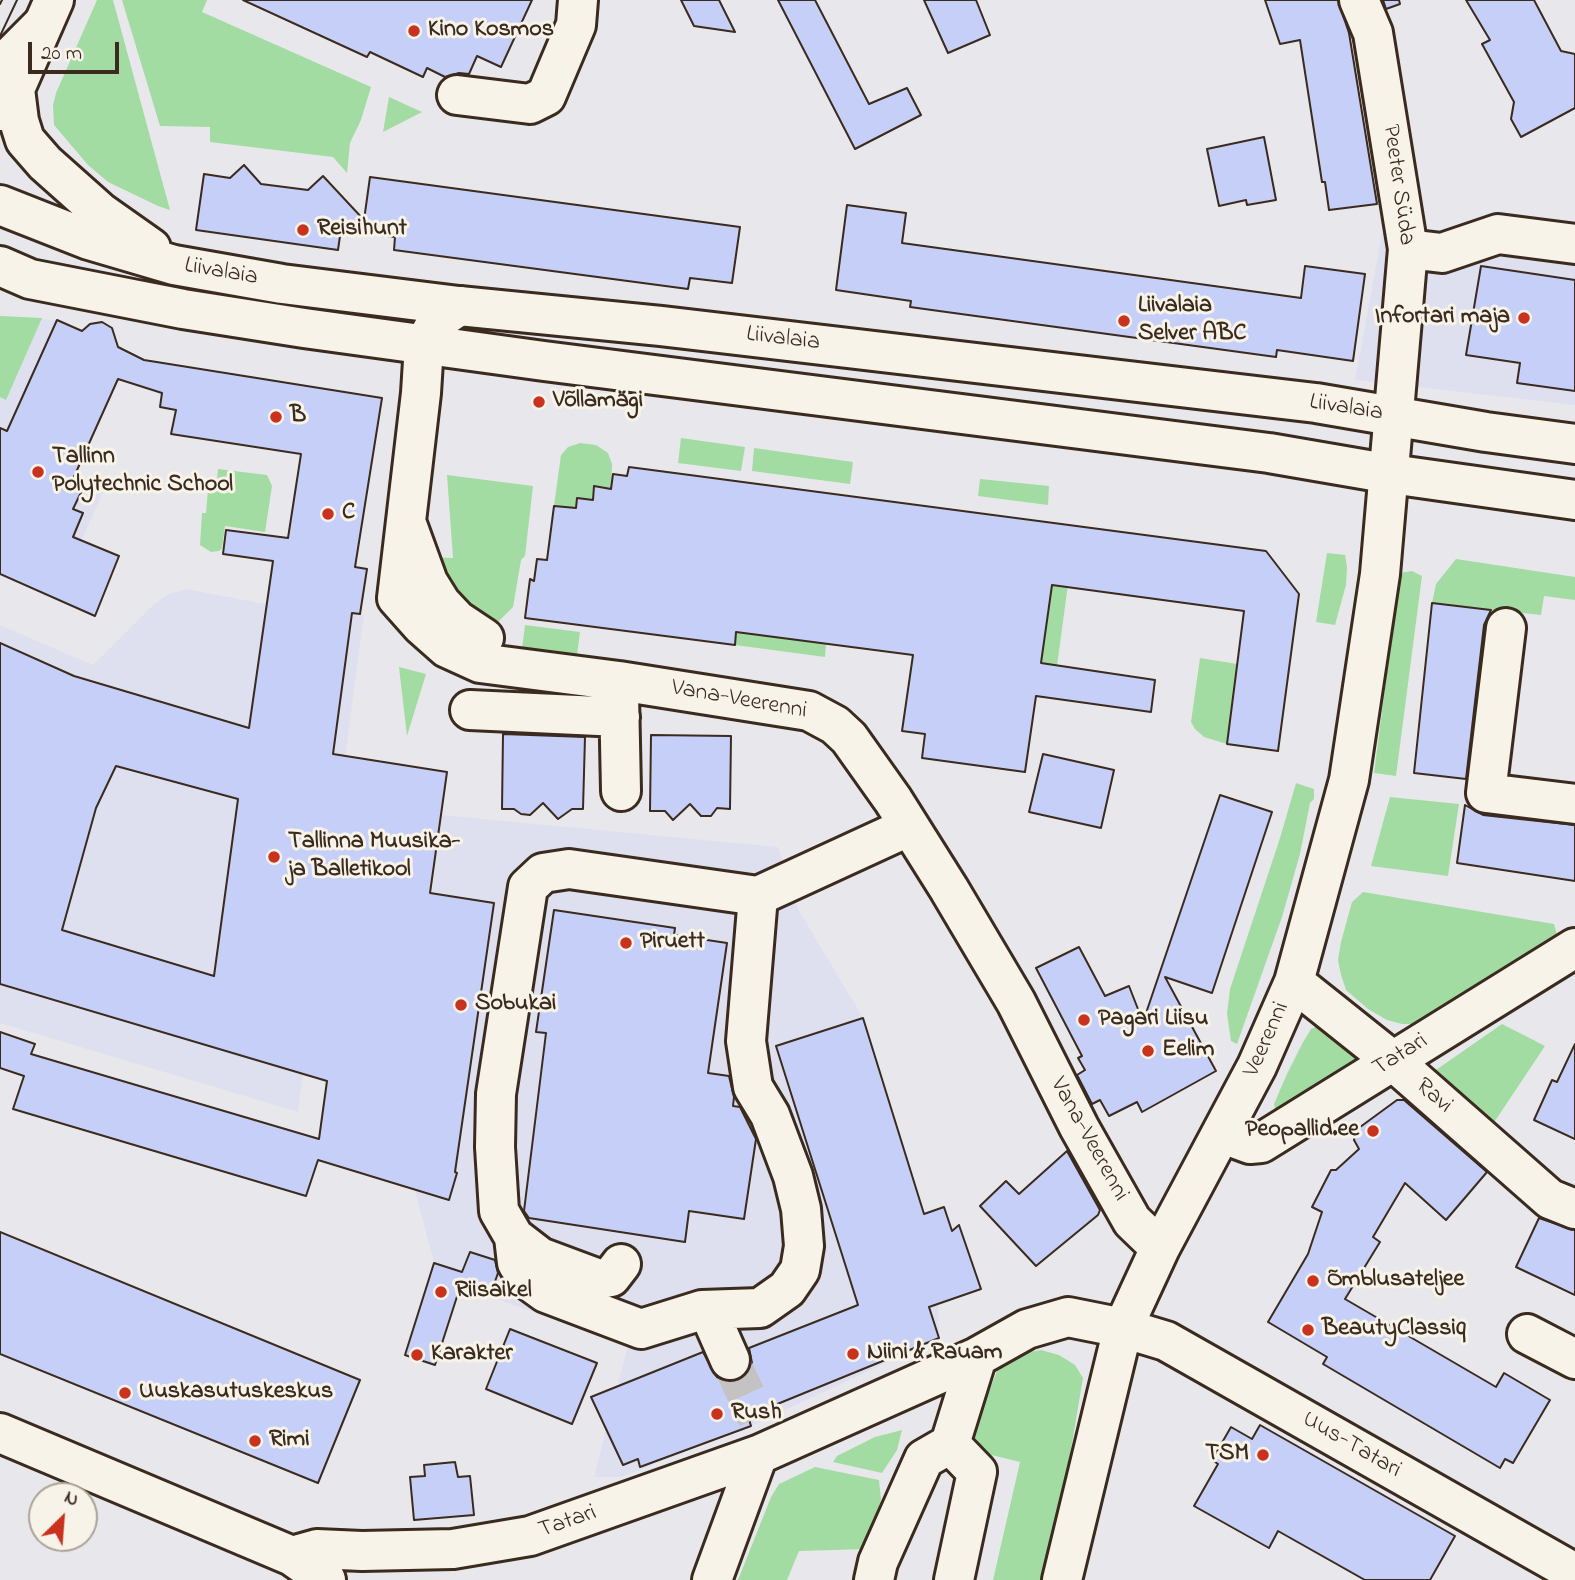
<!DOCTYPE html>
<meta charset="utf-8">
<style>
body{margin:0}
#map{position:relative;width:1575px;height:1580px;overflow:hidden;background:#e8e8ec;font-family:"Indie Flower",sans-serif}
canvas{display:block}
.north{position:absolute;left:28px;top:1482px;width:70px;height:70px;box-sizing:border-box;background:#f7f3e8;border:2px solid #aca397;border-radius:50%;rotate:25deg;font-size:19px;font-weight:700;line-height:28px;text-align:center;color:#3b2a1e}
.north::after{content:'';display:block;margin:auto;width:24px;height:32px;background:#c8321e;clip-path:polygon(50% 0,100% 100%,50% 72%,0 100%)}
.scale{position:absolute;left:28px;top:42px;width:91px;height:32px;box-sizing:border-box;border:4px solid #3b2a1e;border-top:0;padding-left:9px;font-size:21px;line-height:24px;white-space:nowrap;color:#3b2a1e;-webkit-text-stroke:5px #f7f3e8;paint-order:stroke}
</style>
<div id="map">
<canvas width="1575" height="1580"></canvas>
<div class="north">N</div>
<div class="scale">20 m</div>
</div>
<script>
const g = document.querySelector('canvas').getContext('2d');
g.lineJoin = 'round';
function fill(path, color) {
  g.fillStyle = color;
  g.fill(path, 'evenodd');
}
function poly(rows) {
  const path = new Path2D();
  for (const r of rows) {
    path.moveTo(r[0], r[1]);
    for (let i = 2; i < r.length; i += 2) path.lineTo(r[i], r[i + 1]);
  }
  return path;
}
function strokePath(path, color, width, dash) {
  g.strokeStyle = color;
  g.lineWidth = width;
  g.lineCap = dash ? 'butt' : 'round';
  g.setLineDash(dash || []);
  g.stroke(path);
}
function write(font, color, halo, rows, align = 'center') {
  g.font = font + ' "Indie Flower",sans-serif';
  g.lineWidth = 6;
  g.setLineDash([]);
  g.textBaseline = 'middle';
  g.strokeStyle = halo;
  g.fillStyle = color;
  for (const [text, x, y, turn = 0] of rows) {
    g.save();
    g.translate(x, y);
    g.rotate((+turn || 0) * Math.PI / 180);
    g.textAlign = isNaN(turn) ? turn : align;
    if (halo) g.strokeText(text, 0, 0);
    g.fillText(text, 0, 0);
    g.restore();
  }
}
const built = poly([
 [1382,233,1575,252,1575,405,1355,380],
 [0,316,57,320,83,332,90,324,103,323,114,332,115,345,130,353,127,357,382,398,355,567,367,569,360,614,364,615,298,1112,0,1023,0,625,93,665,154,604,169,594,187,589,260,603,337,612,282,576,301,454,171,434,175,410,160,407,161,393,118,379,73,478,103,492,82,540,108,552,112,577,95,616,0,574],
 [441,815,778,847,798,909,863,1018,937,1255,939,1338,751,1426,621,1477,594,1477,628,1345,468,1289,434,1263,403,1144]
]);
const green = poly([
 [97,0,113,0,170,210,158,206,108,182,88,165,54,125,53,105,56,93],
 [122,0,207,0,202,12,371,87,361,120,350,143,347,173,333,157,210,142,210,127,160,126],
 [389,97,422,112,383,132],
 [0,316,42,318,6,400,0,397],
 [681,438,745,447,741,471,678,463],
 [580,443,596,445,608,453,612,464,611,489,595,486,593,500,577,498,576,509,554,506,561,455,568,447],
 [754,448,853,462,850,484,752,471],
 [218,469,267,475,272,486,265,532,225,526,222,548,219,551,211,552,200,545,202,513,206,513,208,490,216,491],
 [447,475,533,486,525,556,521,560,513,607,488,632,429,557,453,558],
 [980,479,1049,486,1048,505,978,496],
 [1327,553,1345,555,1347,567,1346,585,1335,625,1316,622],
 [1456,559,1575,577,1575,600,1544,596,1541,615,1432,603,1436,584],
 [1412,571,1422,576,1396,776,1374,773,1400,573],
 [1053,575,1069,577,1057,666,1041,663],
 [525,625,580,632,576,663,521,657],
 [736,632,826,644,825,657,735,645],
 [1200,658,1237,664,1227,744,1204,737,1195,729,1191,722],
 [399,667,426,674,407,736],
 [1296,783,1314,789,1314,799,1310,803,1300,854,1282,917,1237,1044,1231,1041,1227,1014,1230,989,1280,838],
 [1390,797,1459,804,1448,876,1371,866],
 [1363,892,1554,924,1557,935,1418,1024,1402,1024,1387,1020,1368,1009,1346,990,1341,975,1338,960,1341,942,1352,902],
 [1502,1024,1545,1046,1493,1124,1433,1072],
 [1317,1026,1324,1029,1352,1052,1359,1061,1275,1109,1274,1104,1286,1076,1302,1044,1311,1029],
 [1041,1350,1059,1355,1075,1365,1083,1378,1068,1467,1040,1580,993,1580,1020,1462,967,1449,997,1371,1018,1354],
 [902,1430,897,1450,882,1473,833,1462,837,1456,875,1437],
 [815,1467,879,1480,881,1499,867,1549,799,1551,787,1580,738,1580,771,1497,779,1484]
]);
const building = poly([
 [243,0,532,0,501,67,477,56,469,74,459,73,445,77,427,68,423,77,370,52,367,57,243,0],
 [681,0,719,0,735,32,694,26,681,0],
 [778,0,815,0,869,104,907,88,921,115,855,149,778,0],
 [924,0,976,0,990,35,948,53,924,0],
 [1265,0,1338,0,1349,33,1377,204,1329,210,1325,182,1322,182,1300,40,1280,44,1265,0],
 [1383,0,1399,0,1400,4,1386,9,1383,0],
 [1466,0,1534,0,1561,51,1575,54,1575,108,1521,137,1511,119,1514,102,1482,44,1490,40,1466,0],
 [1264,137,1276,200,1247,205,1246,200,1219,206,1207,149,1264,137],
 [244,165,261,184,308,190,323,176,364,220,370,177,740,227,732,283,690,278,688,289,394,250,395,237,341,229,338,250,196,230,204,174,230,178,244,165],
 [847,205,906,213,902,243,1301,298,1305,266,1365,274,1353,361,1277,350,1276,357,961,314,910,307,911,301,836,290,847,205],
 [1481,266,1575,280,1575,391,1517,383,1520,363,1466,355,1481,266],
 [57,320,82,331,90,324,102,322,112,328,118,347,144,360,382,398,355,567,367,569,360,614,352,613,333,754,447,772,430,893,494,903,455,1172,457,1173,449,1200,318,1160,306,1196,13,1109,24,1076,0,1068,0,1032,35,1044,31,1054,319,1139,327,1081,0,984,0,643,74,676,249,728,273,561,223,554,226,530,288,538,301,454,171,434,176,410,160,407,162,393,118,379,73,479,85,484,73,509,83,513,73,537,119,556,95,616,0,574,0,428,7,431,57,320],
 [116,766,238,799,214,976,62,930,96,808,116,766],
 [629,467,1266,551,1299,594,1278,751,1227,744,1244,611,1052,585,1041,663,1155,680,1151,712,1036,696,1025,772,922,758,925,734,902,731,913,655,736,632,735,645,525,618,530,579,534,581,537,559,547,560,554,506,576,508,577,498,593,500,594,486,611,489,613,474,627,476,629,467],
 [1432,603,1491,610,1484,625,1466,779,1414,773,1432,603],
 [503,734,585,737,583,809,572,809,558,819,543,803,530,815,521,814,514,809,502,809,503,734],
 [651,735,731,736,730,809,717,808,711,816,701,816,690,804,673,820,665,811,650,811,651,735],
 [1043,754,1114,770,1101,828,1029,812,1043,754],
 [1220,795,1272,812,1212,993,1165,977,1216,1071,1142,1112,1137,1102,1109,1116,1100,1100,1092,1104,1077,1075,1085,1070,1078,1058,1082,1056,1036,968,1079,947,1105,996,1129,986,1143,1022,1220,795],
 [1465,805,1483,815,1575,825,1575,881,1457,863,1465,805],
 [554,910,675,928,674,935,727,943,708,1073,729,1076,734,1097,733,1106,740,1107,756,1139,744,1219,689,1211,685,1242,529,1218,524,1211,546,1033,536,1032,554,910],
 [863,1018,924,1214,944,1207,952,1231,959,1225,981,1289,929,1307,939,1338,748,1416,751,1426,640,1467,638,1459,623,1465,591,1397,703,1352,717,1377,727,1382,738,1380,747,1373,752,1363,749,1348,858,1305,776,1046,863,1018],
 [1575,1044,1575,1139,1534,1120,1552,1080,1557,1082,1575,1044],
 [1397,1100,1404,1100,1487,1172,1446,1220,1405,1183,1373,1237,1380,1242,1345,1299,1496,1387,1504,1373,1550,1400,1513,1463,1505,1459,1500,1468,1323,1364,1327,1357,1268,1322,1308,1254,1322,1212,1312,1207,1331,1170,1336,1170,1359,1149,1354,1140,1356,1130,1397,1100],
 [1067,1151,1100,1210,1098,1215,1036,1266,980,1206,1006,1181,1019,1194,1067,1151],
 [1539,1218,1575,1230,1575,1295,1516,1267,1539,1218],
 [0,1232,360,1380,318,1483,0,1354,0,1232],
 [470,1252,495,1260,498,1273,492,1290,462,1281,435,1365,405,1355,434,1263,462,1272,470,1252],
 [510,1329,597,1363,572,1424,486,1389,510,1329],
 [1260,1425,1455,1536,1430,1580,1365,1580,1278,1531,1269,1548,1194,1506,1218,1464,1212,1460,1231,1427,1252,1439,1260,1425],
 [455,1462,458,1477,470,1476,474,1515,414,1520,410,1477,425,1476,424,1465,455,1462]
]);
const minorTunnel = poly([
 [730,1360,757,1418]
]);
const minor = poly([
 [0,67,43,24],
 [457,95,530,104,546,96,576,25,578,0],
 [1408,249,1442,253,1498,234,1575,244],
 [459,306,437,321,424,345,421,393,397,598,421,625,447,648,480,663,619,681,809,711,835,725,849,738,893,800,949,889,1016,1002,1079,1127,1132,1221,1160,1248],
 [408,527,428,582,441,603,457,620,484,638],
 [1506,628,1486,793,1575,804],
 [619,694,621,791],
 [470,710,620,717],
 [758,896,746,1041,753,1087,770,1115,793,1176,801,1209,804,1246,800,1270,787,1289,760,1308,702,1310,641,1329,546,1293,528,1280,517,1263,514,1237,499,1211,495,1147,496,1094,528,887,543,873,569,869,758,896,908,827],
 [1294,982,1393,1061,1550,1199,1575,1209],
 [1223,1134,1250,1144,1261,1143,1575,948],
 [514,1237,540,1257,599,1279,611,1277,621,1264],
 [708,1310,730,1360],
 [1527,1334,1575,1359],
 [0,1433,292,1556,326,1580],
 [950,1444,977,1472,954,1580],
 [292,1556,317,1549,362,1551,453,1549,530,1536,758,1455,977,1357,1027,1329,1068,1317,1123,1328,1166,1341,1575,1573],
 [712,1580,758,1455],
 [874,1580,878,1562,924,1459,950,1444,977,1357],
 [1062,1580,1123,1328,1160,1248,1257,1066,1294,982,1349,780,1380,574,1408,249,1373,33,1359,0]
]);
const major = poly([
 [15,89,19,121,25,140,45,163,100,212,151,248],
 [1,111,15,89,54,0],
 [0,205,89,240,174,265,282,284,459,306,661,326,1316,403,1486,432,1575,444],
 [0,266,30,279,183,309,304,328,544,361,1269,453,1391,474,1575,500]
]);
const tram = poly([
 [0,4,2,0],
 [0,36,17,0]
]);
const markers = [
 [414,31,7,"#c8321e"],
 [303,230,7,"#c8321e"],
 [1524,318,7,"#c8321e"],
 [1124,321,7,"#c8321e"],
 [539,402,7,"#c8321e"],
 [276,417,7,"#c8321e"],
 [38,472,7,"#c8321e"],
 [328,514,7,"#c8321e"],
 [274,857,7,"#c8321e"],
 [626,943,7,"#c8321e"],
 [461,1005,7,"#c8321e"],
 [1084,1020,7,"#c8321e"],
 [1148,1051,7,"#c8321e"],
 [1373,1131,7,"#c8321e"],
 [1313,1281,7,"#c8321e"],
 [441,1292,7,"#c8321e"],
 [1308,1330,7,"#c8321e"],
 [853,1354,7,"#c8321e"],
 [417,1355,7,"#c8321e"],
 [125,1393,7,"#c8321e"],
 [717,1414,7,"#c8321e"],
 [255,1441,7,"#c8321e"],
 [1263,1455,7,"#c8321e"]
];
const poiNames = [
 ["Kino Kosmos",428,31],
 ["Reisihunt",317,230],
 ["Liivalaia",1138,307],
 ["Selver ABC",1138,335],
 ["Infortari maja",1510,318,"right"],
 ["Võllamägi",553,402],
 ["B",290,417],
 ["Tallinn",52,458],
 ["Polytechnic School",52,486],
 ["C",342,514],
 ["Tallinna Muusika-",288,843],
 ["ja Balletikool",288,871],
 ["Piruett",640,943],
 ["Sobukai",475,1005],
 ["Pagari Liisu",1098,1020],
 ["Eelim",1162,1051],
 ["Peopallid.ee",1359,1131,"right"],
 ["Õmblusateljee",1327,1281],
 ["Riisaikel",455,1292],
 ["BeautyClassiq",1322,1330],
 ["Niini & Rauam",867,1354],
 ["Karakter",431,1355],
 ["Uuskasutuskeskus",139,1393],
 ["Rush",731,1414],
 ["Rimi",269,1441],
 ["TSM",1249,1455,"right"]
];
const streetNames = [
 ["Peeter Süda",1397,185,82],
 ["Liivalaia",221,273,10],
 ["Liivalaia",783,340,7],
 ["Liivalaia",1346,409,9],
 ["Vana-Veerenni",739,701,10],
 ["Veerenni",1268,1040,-66],
 ["Tatari",1401,1056,-32],
 ["Ravi",1433,1097,41],
 ["Vana-Veerenni",1088,1140,61],
 ["Uus-Tatari",1351,1446,30],
 ["Tatari",568,1523,-19]
];
fill(built, '#dee0ef');
fill(green, '#a2dca2');
fill(building, '#c6cff7');
strokePath(building, '#3b2a1e', 2);
strokePath(minorTunnel, '#c5c2c3', 38, [38, 19]);
strokePath(minor, '#3b2a1e', 44);
strokePath(major, '#3b2a1e', 44);
strokePath(minor, '#f7f3e8', 38);
strokePath(major, '#f7f3e8', 38);
strokePath(tram, '#3b2a1e', 2);
for (const [x, y, r, color] of markers) {
  const dot = new Path2D();
  dot.arc(x, y, r, 0, 2 * Math.PI);
  g.fillStyle = color;
  g.fill(dot);
  strokePath(dot, '#f7f3e8', 2.5);
}
write('bold 24px', '#3b2a1e', '#f7f3e8', poiNames, 'left');
write('24px', '#3b2a1e', '#f7f3e8', streetNames);
</script>
